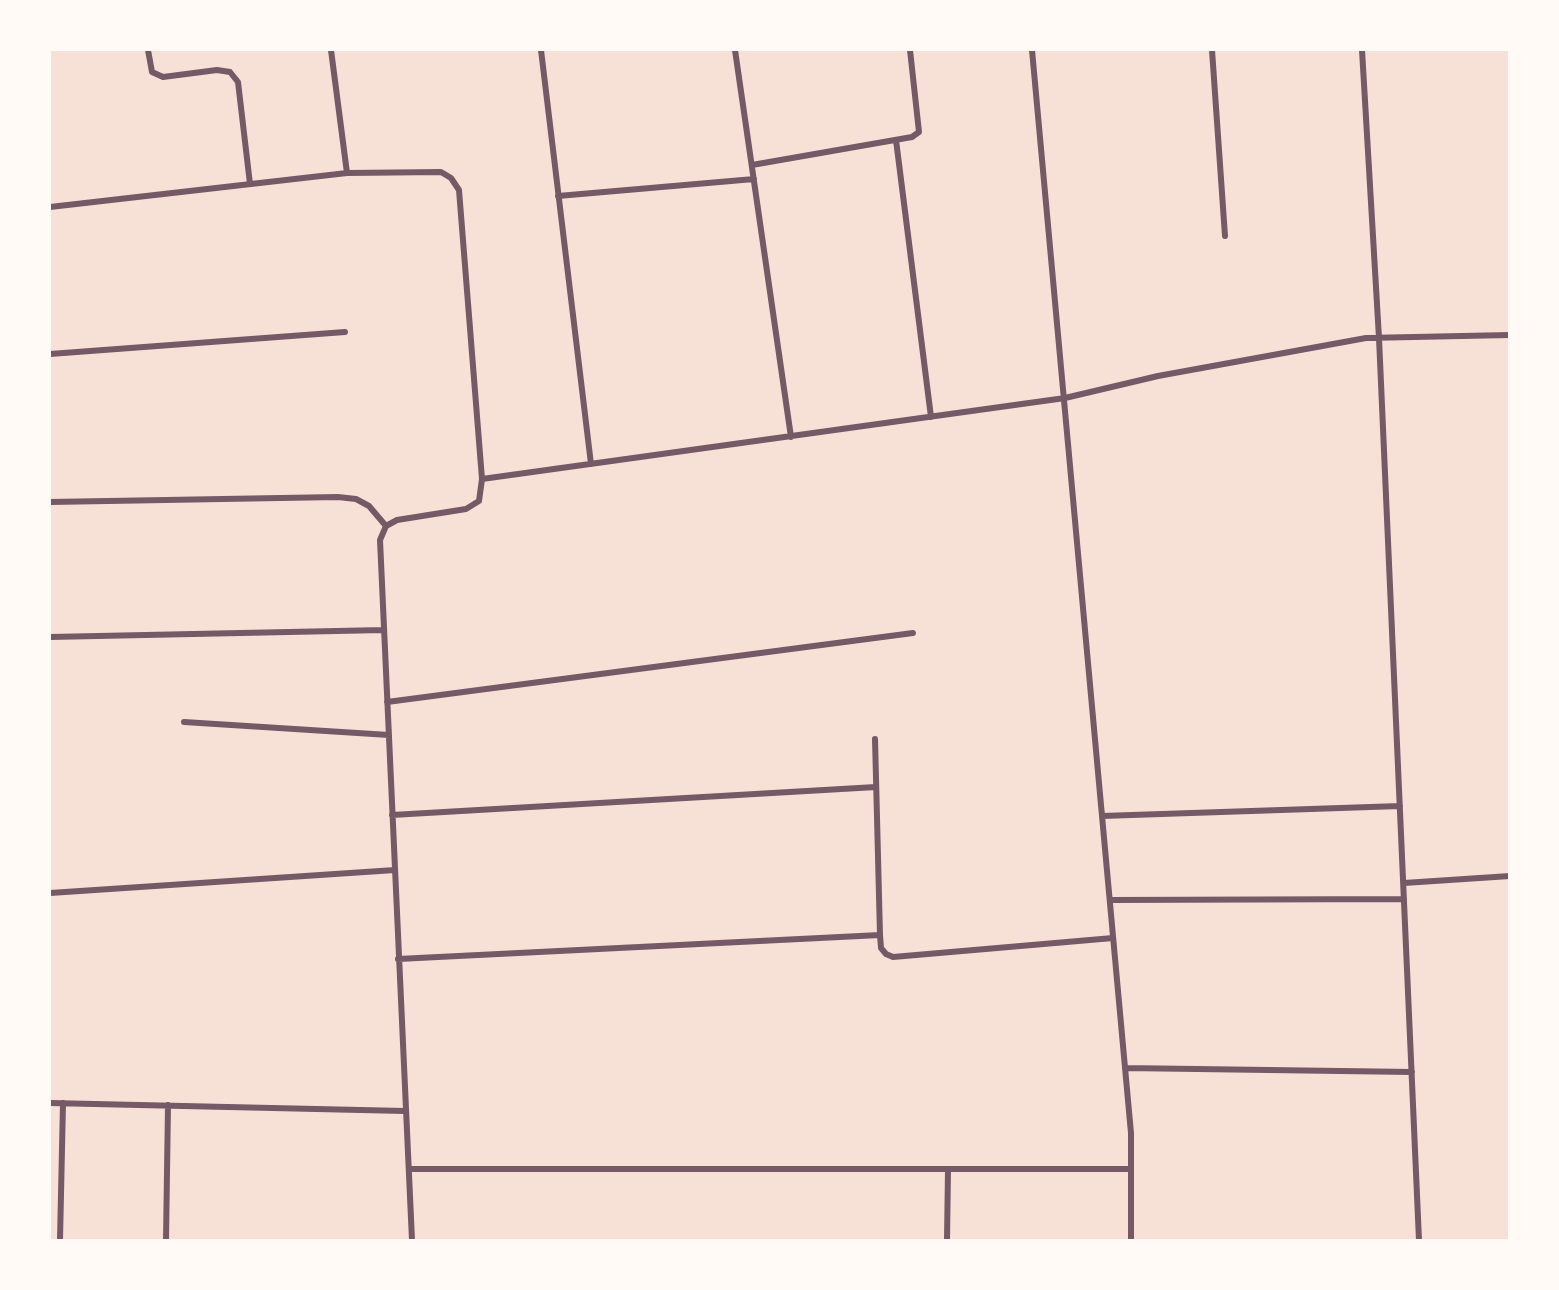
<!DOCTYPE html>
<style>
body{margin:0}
#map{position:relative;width:1559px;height:1290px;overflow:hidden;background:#f7e1d7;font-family:"Libre Baskerville",serif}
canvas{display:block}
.frame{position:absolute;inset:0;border:51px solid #fffaf5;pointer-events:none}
</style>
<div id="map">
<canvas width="1559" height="1290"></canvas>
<div class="frame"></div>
</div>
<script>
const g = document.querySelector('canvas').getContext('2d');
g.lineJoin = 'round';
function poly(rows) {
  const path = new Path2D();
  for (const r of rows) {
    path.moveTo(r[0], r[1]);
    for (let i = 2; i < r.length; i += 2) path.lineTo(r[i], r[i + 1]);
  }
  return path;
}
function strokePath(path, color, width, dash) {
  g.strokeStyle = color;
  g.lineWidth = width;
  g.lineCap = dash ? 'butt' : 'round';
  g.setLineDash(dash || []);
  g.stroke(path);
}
const minor = poly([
 [148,50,152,72,163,77,217,70,230,72,238,82,250,184],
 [331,50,347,173],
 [541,50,591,464],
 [735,50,791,437],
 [1032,50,1131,1133,1131,1240],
 [1212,50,1225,236],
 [1362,50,1379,338,1419,1240],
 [896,140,931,417],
 [752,165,912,137,919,132,910,50],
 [558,196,754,179],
 [50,207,347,173,441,172,451,178,459,190,482,479,479,501,466,509,397,520,386,526,380,540,412,1240],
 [50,354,345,332],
 [482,479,1065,398,1158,376,1366,338,1510,335],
 [50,502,338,497,356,499,369,506,386,526],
 [50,637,384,630],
 [387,702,913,633],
 [184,722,389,735],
 [875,739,880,935,881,948,886,954,893,957,1113,938],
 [392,815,876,787],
 [1102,816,1400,806],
 [1404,883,1510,876],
 [50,893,395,870],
 [1110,900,1404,899],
 [398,959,880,935],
 [1125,1068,1412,1072],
 [50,1103,405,1111],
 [410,1169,1131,1169],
 [60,1240,63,1103],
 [166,1240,168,1105],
 [947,1240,948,1170]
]);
strokePath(minor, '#755966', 6);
</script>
